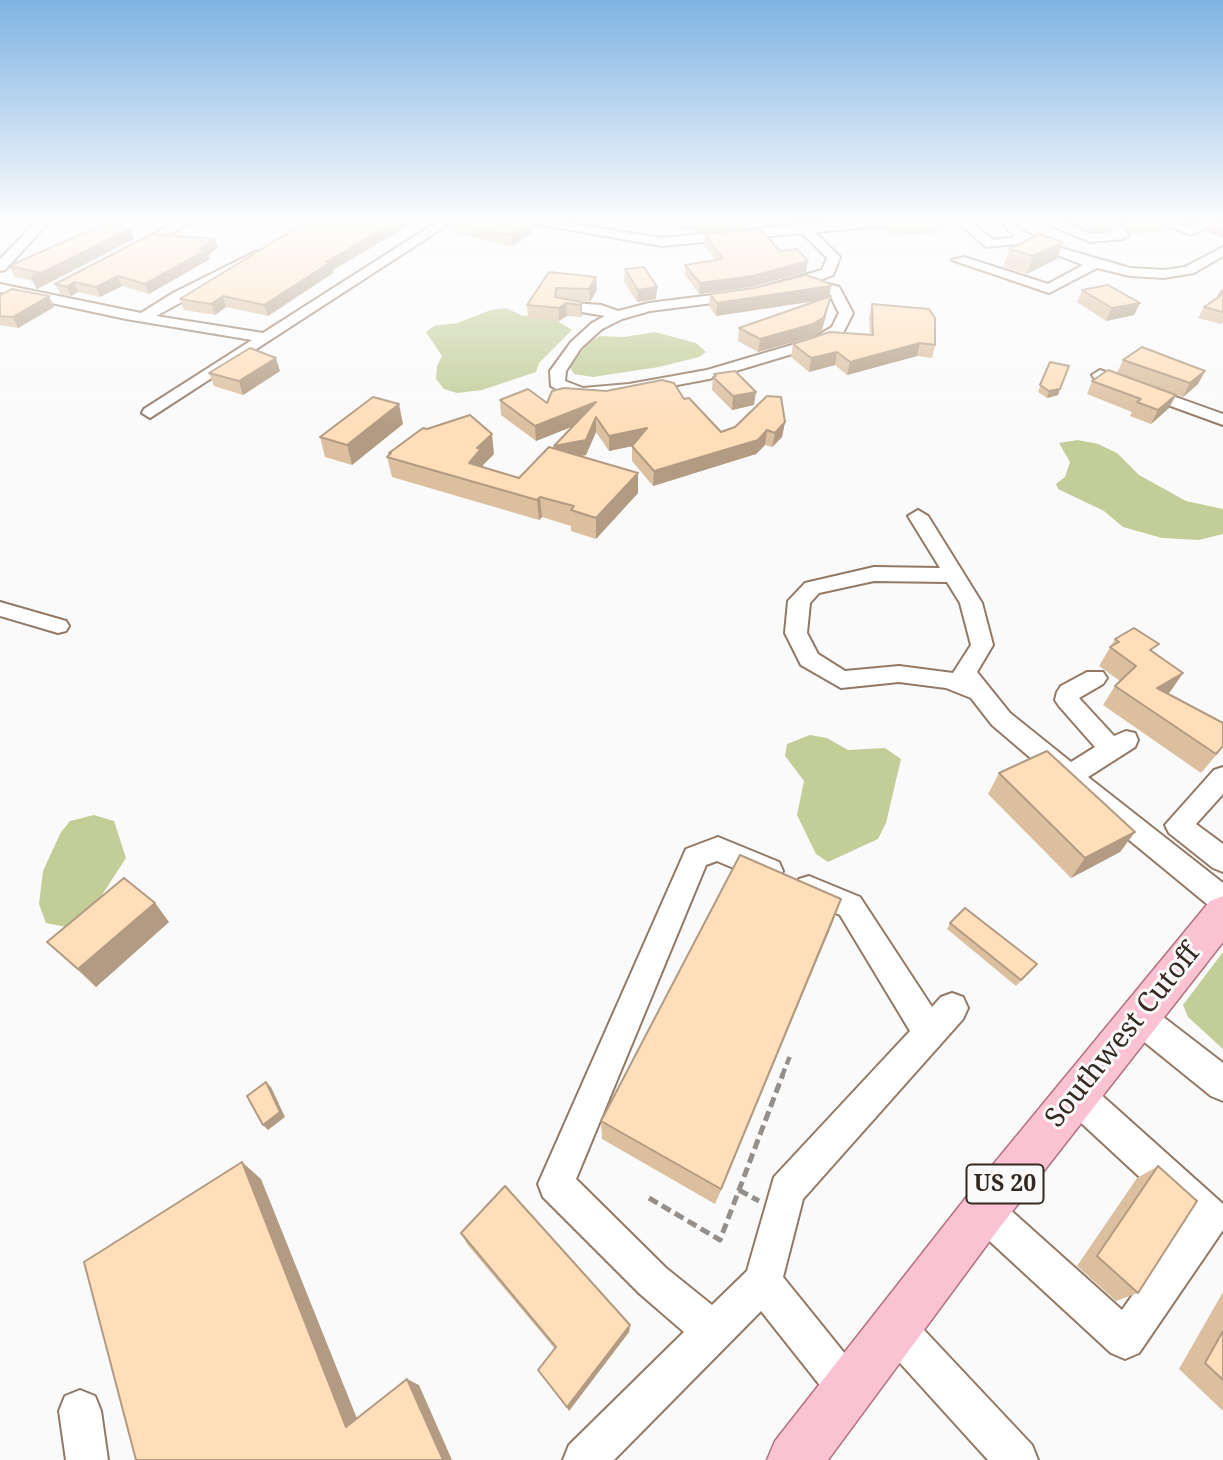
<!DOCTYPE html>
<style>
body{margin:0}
canvas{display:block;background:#fafafa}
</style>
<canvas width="1223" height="1460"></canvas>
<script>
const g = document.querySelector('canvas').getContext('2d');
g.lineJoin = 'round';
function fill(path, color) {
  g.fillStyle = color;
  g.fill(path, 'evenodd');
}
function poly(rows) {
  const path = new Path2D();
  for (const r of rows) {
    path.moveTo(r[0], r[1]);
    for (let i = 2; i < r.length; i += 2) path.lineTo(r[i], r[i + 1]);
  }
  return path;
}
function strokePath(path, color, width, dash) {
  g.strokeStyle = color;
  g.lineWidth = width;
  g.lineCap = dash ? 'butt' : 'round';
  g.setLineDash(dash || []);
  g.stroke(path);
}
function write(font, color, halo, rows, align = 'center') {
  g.font = font + ' "Noto Serif",serif';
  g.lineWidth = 6;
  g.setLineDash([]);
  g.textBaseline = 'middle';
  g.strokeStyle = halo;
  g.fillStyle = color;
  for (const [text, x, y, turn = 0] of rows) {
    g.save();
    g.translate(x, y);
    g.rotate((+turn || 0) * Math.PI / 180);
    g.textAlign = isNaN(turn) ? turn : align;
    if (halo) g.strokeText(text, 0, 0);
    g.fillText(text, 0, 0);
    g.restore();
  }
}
const green = poly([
 [506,308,521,315,556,320,572,330,539,363,536,372,482,390,457,393,444,389,436,379,437,366,442,356,426,332,434,326,457,323,491,310],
 [655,332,696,343,706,352,699,357,659,367,593,377,574,374,570,367,588,343,600,336,624,337],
 [1078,440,1098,444,1117,453,1139,475,1186,501,1223,509,1223,534,1199,540,1162,538,1123,527,1104,511,1058,489,1056,484,1065,477,1070,462,1059,443],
 [810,735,827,738,848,750,885,748,901,759,886,823,878,839,828,862,816,854,797,815,804,781,785,756,787,744],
 [94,815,114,821,126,858,89,915,66,927,46,923,39,904,43,871,61,832,70,821],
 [1223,952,1223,1049,1188,1017,1183,1005]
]);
const pathFar1 = poly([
 [782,1076,790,1056]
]);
const path = poly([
 [739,1190,759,1201],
 [649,1198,720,1240,783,1074]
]);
const minor = poly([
 [38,220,51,220,5,270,0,271,0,259,38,220],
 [178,220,194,220,138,253,127,250,178,220],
 [440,220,455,220,150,418,142,413,144,409,252,340,126,319,0,292,0,284,141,313,173,293,257,251,263,255,262,258,156,316,263,333,440,220],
 [513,220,546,220,662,238,804,224,912,220,906,224,815,232,840,257,833,275,818,281,839,287,853,313,843,333,822,345,709,379,629,394,583,398,565,394,551,386,550,371,571,342,592,323,605,316,558,308,558,302,601,305,618,311,649,303,752,290,822,270,827,258,802,233,662,246,513,220],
 [804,285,829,293,839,313,832,327,812,339,707,370,629,384,583,388,565,381,566,371,581,348,602,329,622,319,650,311,752,298,804,285],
 [955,220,969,220,993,240,1015,237,999,220,1012,220,1023,231,1047,244,1130,268,1164,270,1185,267,1223,247,1223,256,1194,273,1164,278,1130,276,1097,268,1049,293,952,260,964,257,1048,284,1083,265,1026,243,986,247,955,220],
 [1038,220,1056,220,1091,234,1114,232,1103,220,1116,220,1129,235,1123,239,1090,242,1038,220],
 [1153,220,1172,220,1191,227,1209,221,1215,225,1191,235,1153,220],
 [1100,370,1223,414,1223,425,1094,378,1092,375,1100,370],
 [918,510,928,516,982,603,993,645,977,672,1010,713,1071,762,1095,747,1059,706,1055,700,1057,692,1061,686,1087,672,1103,672,1107,678,1103,684,1079,698,1114,736,1126,731,1135,733,1138,740,1135,747,1088,777,1223,883,1223,913,1213,909,1060,783,992,725,971,698,946,688,899,682,841,688,801,665,785,633,788,601,805,583,874,567,940,568,908,516,918,510],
 [874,581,947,582,960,603,971,645,953,673,899,666,845,671,818,654,807,633,810,603,819,593,874,581],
 [0,602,66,621,69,626,66,631,58,633,0,616,0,602],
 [1223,767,1223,794,1196,824,1223,844,1223,872,1213,868,1169,833,1165,825,1214,770,1223,767],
 [718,837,779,862,783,871,779,880,769,883,717,861,706,865,576,1179,666,1268,712,1305,747,1271,774,1177,910,1031,840,915,799,897,795,888,799,879,809,876,860,897,932,1007,941,997,952,993,963,997,968,1008,963,1019,803,1199,783,1277,862,1375,868,1389,862,1403,848,1409,834,1403,761,1311,614,1460,563,1460,569,1445,684,1332,640,1294,543,1197,538,1184,686,849,718,837],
 [1138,1002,1149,1006,1223,1063,1223,1101,1211,1096,1127,1028,1122,1017,1127,1006,1138,1002],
 [1076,1078,1088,1083,1223,1204,1223,1230,1139,1353,1125,1359,1111,1353,971,1224,966,1211,971,1198,984,1193,997,1198,1122,1310,1186,1220,1064,1107,1059,1095,1064,1083,1076,1078],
 [895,1308,909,1314,1032,1445,1038,1460,988,1460,881,1342,875,1328,881,1314,895,1308],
 [80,1390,95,1396,101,1411,108,1460,66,1460,59,1411,65,1396,80,1390]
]);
const major = poly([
 [1223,896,1223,942,1000,1227,828,1460,767,1460,775,1441,968,1195,1210,901,1223,896]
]);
const highway = poly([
 [1185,220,1213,220,1223,224,1223,236,1185,220]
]);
const wall = poly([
 [264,220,303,220,293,226],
 [309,220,418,220,333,270,333,273,268,316,226,307,215,315,184,310,180,299],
 [650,220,748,220,747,227,695,232,693,229,681,230,677,224],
 [1058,220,1112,220,1108,230,1091,231],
 [1119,220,1175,220,1170,231,1131,234],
 [886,221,944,226,942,233,890,235,884,229],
 [447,222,533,232,512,246,449,232],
 [705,234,780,251,806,272,751,287,699,294,685,275,685,265,715,260,704,245],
 [134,239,37,289,33,281,15,277,9,266],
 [1063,242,1057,259,1027,274,1003,267,1009,249],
 [218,248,208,255,210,259,149,294,122,286,100,297,78,292,71,296,60,294,55,284],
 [625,269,657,287,656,299,637,302,624,282],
 [549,272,597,290,590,302,575,301,582,302,582,315,581,317,567,316,559,321,528,318,527,305],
 [831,286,828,308,822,330,811,337,758,352,738,341,739,328,816,301,716,316,709,306,710,294],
 [1223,288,1223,322,1221,324,1198,318,1204,307,1216,298,1221,290],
 [1082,290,1140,303,1134,315,1106,321,1077,302],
 [0,295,54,307,18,328,0,325],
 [872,304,935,345,932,358,917,356,847,375,835,365,809,372,791,357,793,344,870,334,869,317],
 [1123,360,1205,371,1198,384,1183,397,1117,373],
 [1050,362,1058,395,1047,398,1038,392],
 [280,371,243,395,214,386,209,373],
 [714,374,754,405,732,410,712,390,713,377,714,377],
 [1092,381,1169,408,1151,424,1130,416,1132,412,1087,394],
 [684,399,721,432,785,422,782,437,772,447,765,445,756,454,653,486,632,461,632,446,609,451,596,432,586,455,581,456,638,473,638,493,596,539,571,531,571,526,542,517,539,520,392,477,387,457,389,455,389,453,494,454,483,465,483,467,519,478,555,448,554,446,574,426,536,441,501,415,500,400,547,403],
 [403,424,352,465,325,457,320,437],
 [1115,639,1154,652,1183,673,1170,692,1168,693,1223,723,1223,747,1201,773,1103,705,1115,686,1120,681,1099,666],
 [999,773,1135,832,1120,852,1071,878,988,794],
 [155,903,169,922,96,987,47,942],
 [950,923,1032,970,1016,986,947,929],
 [832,924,715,1204,602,1139,601,1121],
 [1158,1166,1138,1293,1116,1301,1077,1266,1137,1178],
 [461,1233,630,1325,629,1332,569,1411,538,1370,555,1349,467,1244],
 [1223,1292,1223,1411,1179,1369]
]);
const shadedWall = poly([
 [292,220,303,220,293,226],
 [399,220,418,220,333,270,333,273,268,316,264,305,326,262],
 [681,220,693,220,693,229,681,230],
 [696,220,748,220,747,227,695,232],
 [1096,220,1112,220,1108,230,1091,231],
 [533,221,533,232,512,246,511,235],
 [130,229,134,239,37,289,31,278],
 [215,239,218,248,208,255,210,259,149,294,145,284],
 [1063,242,1057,259,1027,274,1033,256],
 [808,261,806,272,751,287,699,294,700,283],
 [118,276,122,286,100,297,96,287],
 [596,277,597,290,590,302,589,289],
 [74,282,78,292,71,296,67,287],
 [831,286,829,299,716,316,717,303],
 [657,287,656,299,637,302,638,290],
 [1221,290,1223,290,1223,299,1215,301],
 [49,296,54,307,18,328,13,317],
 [223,296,226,307,215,315,211,304],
 [831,296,828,308,822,330,811,337,758,352,760,339],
 [582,302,582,315,581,317,580,305],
 [566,303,567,316,559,321,559,308],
 [1140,303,1134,315,1106,321,1112,308],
 [920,343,917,356,847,375,850,362],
 [837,352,835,365,809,372,811,358],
 [276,358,280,371,243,395,239,381],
 [1205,371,1198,384,1183,397,1190,383],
 [1060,389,1058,395,1047,398,1049,391],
 [756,392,754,405,732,410,733,396],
 [1176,395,1169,408,1151,424,1158,410],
 [596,402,596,417,536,441,535,426],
 [399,404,403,424,352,465,347,445],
 [596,417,596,432,586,455,555,461,554,446],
 [785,422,782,437,772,447,775,433],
 [647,428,647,443,609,451,609,436],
 [767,430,765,445,756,454,653,486,654,471],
 [492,434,494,454,483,465,483,469,469,463,477,448],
 [638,473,638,493,596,539,596,518],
 [540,497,542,517,539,520,537,500],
 [1183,673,1170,692,1144,707,1157,688],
 [1135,832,1120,852,1071,878,1085,858],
 [841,899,832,924,715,1204,721,1189],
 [155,903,169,922,96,987,78,969],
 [266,1082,271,1087,285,1117,268,1130,263,1125],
 [242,1162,261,1179,362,1431,346,1427],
 [630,1325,629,1332,569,1411,567,1407],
 [407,1379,419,1385,452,1460,443,1460]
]);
const building = poly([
 [309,220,399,220,326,262,331,262,264,305,223,296,211,304,180,299,309,220],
 [448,220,529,220,533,221,511,235,447,222,448,220],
 [893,220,939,220,944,226,892,228,886,221,893,220],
 [104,224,130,229,31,278,41,273,9,266,104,224],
 [760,229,780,251,797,249,808,261,753,276,700,283,685,265,723,259,705,234,760,229],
 [152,234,215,239,200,249,207,250,145,284,118,276,96,287,74,282,67,287,55,284,152,234],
 [1040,234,1063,242,1033,256,1009,249,1040,234],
 [644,267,657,287,638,290,625,269,644,267],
 [549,272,596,277,589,289,556,288,555,297,582,302,580,305,566,303,559,308,527,305,549,272],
 [806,275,829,283,831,286,717,303,710,294,754,288,806,275],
 [1108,285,1140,303,1112,308,1082,290,1108,285],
 [12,289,49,296,13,317,0,316,0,295,12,289],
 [1223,294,1223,312,1204,307,1223,294],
 [831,296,824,317,813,324,760,339,739,328,831,296],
 [872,304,929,309,935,318,935,345,920,343,850,362,837,352,811,358,793,344,830,332,873,335,872,304],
 [1142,347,1205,371,1190,383,1123,360,1142,347],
 [250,348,276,358,239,381,209,373,250,348],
 [1050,362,1069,366,1060,389,1049,391,1040,385,1050,362],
 [1108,370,1176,395,1158,410,1137,402,1141,399,1092,381,1108,370],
 [735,371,756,392,733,396,713,377,716,376,714,374,735,371],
 [662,380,674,383,684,399,689,398,721,432,735,427,767,396,781,397,785,422,775,433,767,430,758,440,654,471,632,446,647,428,609,436,596,417,586,440,554,446,596,402,535,426,500,400,528,389,547,403,552,391,564,388,606,391,662,380],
 [373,397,399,404,347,445,320,437,373,397],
 [470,415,492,434,477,448,481,449,469,463,519,478,549,447,638,473,596,518,571,510,574,506,540,497,537,500,387,457,391,453,389,453,423,428,427,429,470,415],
 [1134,628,1159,644,1150,650,1183,673,1157,688,1223,723,1223,746,1216,754,1115,686,1136,666,1110,647,1119,642,1115,639,1134,628],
 [1047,751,1135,832,1085,858,999,773,1047,751],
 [740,855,841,899,721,1189,601,1121,740,855],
 [124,878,155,903,78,969,47,942,124,878],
 [965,908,1037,964,1021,980,950,923,965,908],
 [266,1082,280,1112,263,1125,247,1096,266,1082],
 [242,1162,346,1427,407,1379,443,1460,136,1460,84,1262,242,1162],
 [1158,1166,1197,1201,1138,1293,1097,1256,1158,1166],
 [505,1186,630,1325,567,1407,538,1370,556,1347,461,1233,505,1186],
 [1223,1331,1223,1380,1205,1363,1223,1331]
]);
const shields = [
 [1005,1184,77]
];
const shieldNames = [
 ["US 20",1005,1184]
];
const nearStreetnames = [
 ["Southwest Cutoff",1123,1036,-51]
];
fill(green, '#c2cd98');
strokePath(minor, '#937963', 4);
strokePath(major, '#b27282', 3);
strokePath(highway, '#b27282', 3);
strokePath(pathFar1, '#948f8a', 4.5, [8, 4.5]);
strokePath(path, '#948f8a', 5, [10, 5]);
fill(minor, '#fff');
fill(major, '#fac2d3');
fill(highway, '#f69ab6');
fill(wall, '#dbbf9f');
fill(shadedWall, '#b29b82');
fill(building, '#ffdeb9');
strokePath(building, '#b29b82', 2);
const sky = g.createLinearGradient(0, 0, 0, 425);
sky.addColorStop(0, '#7eb3e2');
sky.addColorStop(0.52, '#fdfdfd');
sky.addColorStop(1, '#fdfdfd00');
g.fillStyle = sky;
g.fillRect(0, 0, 1223, 425);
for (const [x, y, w] of shields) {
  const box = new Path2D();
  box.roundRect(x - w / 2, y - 19.5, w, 39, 5);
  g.fillStyle = '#fafafa';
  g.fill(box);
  strokePath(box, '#342920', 2);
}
write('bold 23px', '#342920', null, shieldNames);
write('28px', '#342920', '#fafafa', nearStreetnames);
</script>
